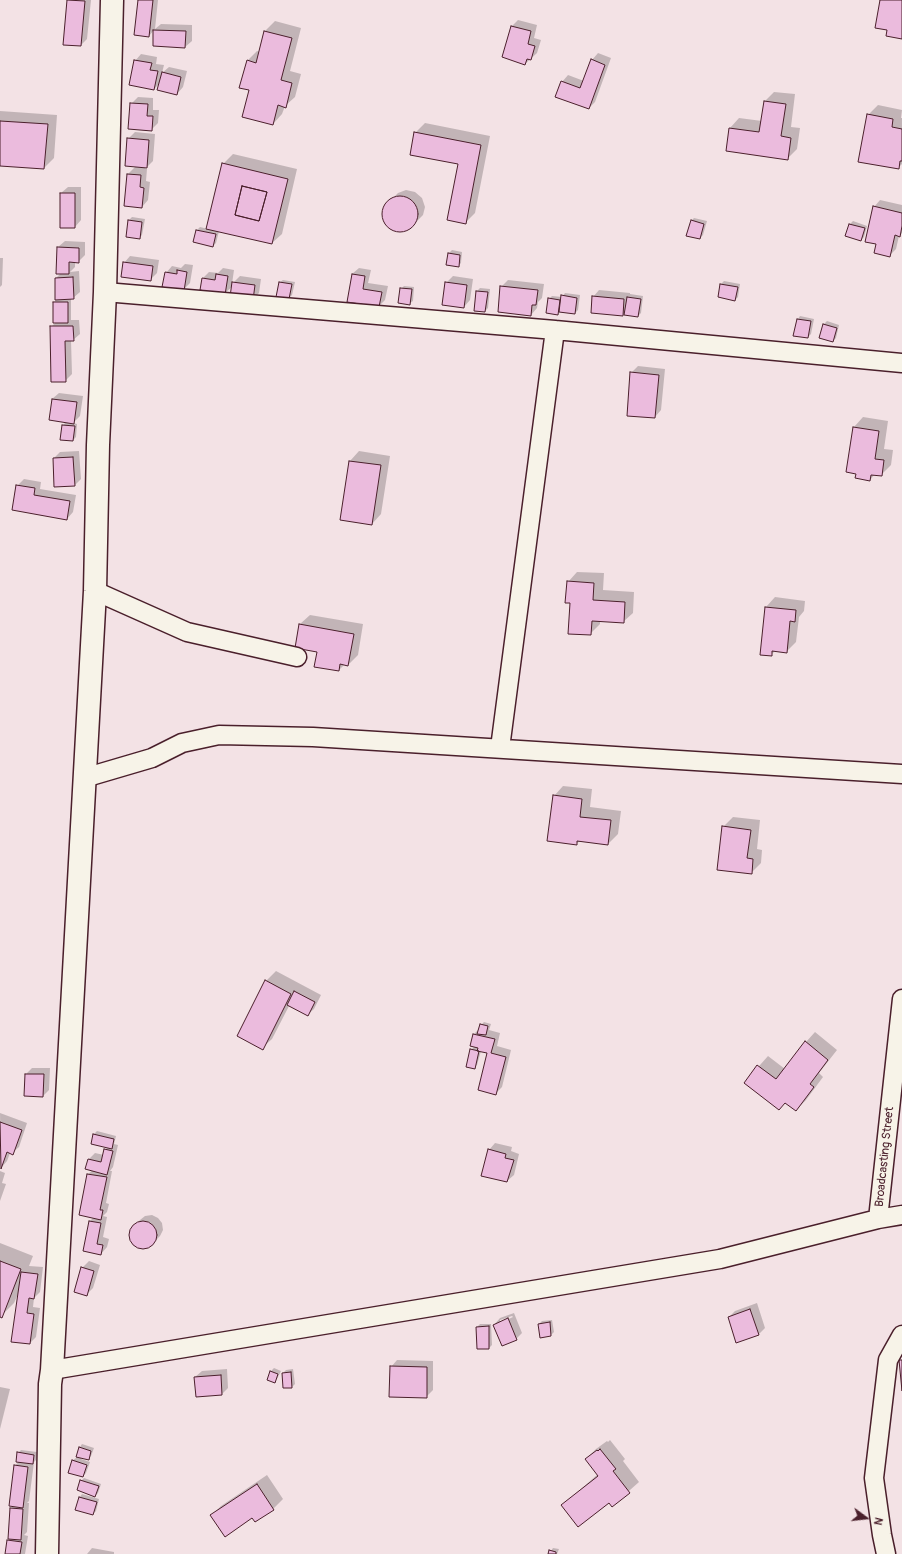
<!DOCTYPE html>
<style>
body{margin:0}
#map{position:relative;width:902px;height:1554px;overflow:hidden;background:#f3e2e5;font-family:Pangolin,sans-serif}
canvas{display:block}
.north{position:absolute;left:846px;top:1498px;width:40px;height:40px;-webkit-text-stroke:3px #f7f3e8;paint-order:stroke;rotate:105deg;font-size:11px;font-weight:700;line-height:16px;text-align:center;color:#4a1f2b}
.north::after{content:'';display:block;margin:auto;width:14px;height:18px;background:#4a1f2b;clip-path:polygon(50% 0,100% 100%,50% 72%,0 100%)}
</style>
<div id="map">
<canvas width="902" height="1554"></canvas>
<div class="north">N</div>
</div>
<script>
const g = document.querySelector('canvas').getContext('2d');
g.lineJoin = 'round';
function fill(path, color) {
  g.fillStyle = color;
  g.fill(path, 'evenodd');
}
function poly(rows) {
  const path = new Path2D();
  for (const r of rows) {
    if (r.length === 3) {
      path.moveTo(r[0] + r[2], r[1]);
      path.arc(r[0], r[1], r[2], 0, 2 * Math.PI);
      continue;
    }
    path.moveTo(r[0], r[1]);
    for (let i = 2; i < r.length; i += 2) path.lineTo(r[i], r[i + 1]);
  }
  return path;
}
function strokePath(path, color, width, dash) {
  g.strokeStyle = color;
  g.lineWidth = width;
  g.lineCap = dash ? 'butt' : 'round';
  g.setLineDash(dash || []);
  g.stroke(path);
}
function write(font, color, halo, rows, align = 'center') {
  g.font = font + ' Pangolin,sans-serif';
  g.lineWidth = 3;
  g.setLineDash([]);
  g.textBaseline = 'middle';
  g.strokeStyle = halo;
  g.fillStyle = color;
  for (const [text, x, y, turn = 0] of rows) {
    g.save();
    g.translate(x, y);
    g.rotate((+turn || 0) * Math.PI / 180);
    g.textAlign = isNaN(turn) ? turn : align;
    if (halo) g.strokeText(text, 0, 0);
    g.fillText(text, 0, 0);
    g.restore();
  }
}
const shadow = poly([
 [68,0,91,0,87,39,81,45,64,44],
 [139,0,158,0,155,29,161,24,192,25,192,41,185,47,154,45,154,30,149,36],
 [518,20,537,25,534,38,541,40,537,53,525,64,512,26],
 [275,21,301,28,290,71,301,74,295,97,285,106,282,114,273,124,247,61,257,51,260,52,265,31],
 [598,53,611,58,595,102,589,108,562,82,568,75,584,81,592,60],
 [141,54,157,57,156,64,164,65,162,73,169,67,187,71,183,87,177,94,160,83,154,89,135,61],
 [774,92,795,94,791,127,800,128,797,149,787,159,727,150,730,128,739,118,762,121,765,101],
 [138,97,153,98,153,110,159,110,158,123,151,130,131,104],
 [878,105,902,110,901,118,902,118,902,164,898,168,868,115],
 [0,111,57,115,54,158,44,168,0,165],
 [425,123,490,136,475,213,465,223,459,163,415,133],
 [135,132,155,134,153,161,145,169,147,169,146,181,150,182,148,200,142,207,128,174,136,166,128,139],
 [233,154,297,169,282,234,272,243,219,231,216,243,213,246,194,241,197,230,200,227,208,229,223,164],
 [68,187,81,187,81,220,75,227,61,227,61,193],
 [406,190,415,192,422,198,425,207,423,215,409,229,401,232,392,230,386,224,383,215,385,206,398,193],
 [880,200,902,205,902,233,899,236,896,249,889,256,877,244,874,207],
 [132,217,145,219,142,235,139,238,129,220],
 [694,218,707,221,703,235,700,238,692,220],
 [853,221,867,226,864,237,861,240,846,235,850,224],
 [65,241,85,242,85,255,78,262,75,262,75,267,70,272,79,271,80,292,73,298,71,298,71,320,79,320,80,334,73,340,71,340,72,374,65,381,51,327,56,322,54,302,56,300,56,278,61,273,58,247],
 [452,250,462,252,461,263,458,266,449,253],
 [130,256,159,260,157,273,150,280,124,263],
 [0,258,3,258,2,285,0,287],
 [185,264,193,265,190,283,183,290,166,273,172,266,181,268],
 [223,268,234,270,232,284,240,276,261,279,259,293,253,299,233,286,225,293,203,278,209,272,218,273],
 [359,268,371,270,368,283,388,286,385,300,379,306,348,301,352,274],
 [453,276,473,279,470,300,464,307,446,283],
 [283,280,295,282,292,295,289,298,280,282],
 [508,280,544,284,542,298,538,302,537,308,531,315,501,287],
 [724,281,740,284,738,297,735,300,721,284],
 [404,286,414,287,413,301,410,303,401,289],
 [480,288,490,289,488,308,485,311,475,310,477,291],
 [599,290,630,293,630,294,643,296,641,313,638,316,624,314,622,315,593,297],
 [565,293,580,295,578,310,575,313,560,311,557,314,549,299,552,296,562,297],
 [800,316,814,319,811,334,808,337,795,335,798,319],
 [827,321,839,325,836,338,833,341,820,338,824,324],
 [638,366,665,369,661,410,655,417,631,373],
 [59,393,83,396,80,416,73,423,77,424,76,437,73,440,63,425,66,422,52,399],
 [863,417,888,421,884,449,893,450,891,465,881,475,875,474,870,480,854,427],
 [79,451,81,479,75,485,55,486,54,458,60,452],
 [359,451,390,456,381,514,372,524,341,519,350,461],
 [24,479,41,482,40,489,76,495,73,512,67,519,17,486],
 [577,572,604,573,603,590,634,592,633,613,623,622,600,621,600,624,590,634,571,602,568,582],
 [775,597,805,601,804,611,799,617,796,642,786,652,775,651,771,655,766,607],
 [310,615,363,624,358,655,348,665,345,664,339,670,318,651,300,624],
 [563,786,592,789,590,807,621,811,618,834,608,844,580,841,576,844,554,796],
 [733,817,760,820,757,849,762,850,761,863,751,873,723,827],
 [276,971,321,995,314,1009,307,1015,289,1006,272,1039,262,1048,266,981],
 [484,1022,491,1024,489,1030,500,1033,497,1046,511,1050,502,1087,495,1094,488,1053,481,1051,477,1065,474,1067,471,1050,475,1046,472,1045,474,1034,479,1029,481,1025],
 [815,1032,837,1050,819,1073,823,1077,806,1100,796,1110,786,1102,745,1082,768,1056,785,1069,806,1042],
 [32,1068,50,1068,49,1090,43,1096,26,1074],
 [0,1113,27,1123,19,1147,12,1153,10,1153,7,1161,1,1168],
 [97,1131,116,1136,114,1144,118,1145,113,1167,110,1171,112,1171,106,1203,109,1204,107,1212,103,1216,107,1217,103,1237,109,1239,107,1247,101,1254,84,1250,90,1221,94,1217,80,1214,88,1174,93,1170,86,1169,89,1159,95,1153,104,1155,105,1150,108,1147,94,1134],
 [495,1143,512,1147,511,1151,519,1154,514,1175,507,1181,489,1150],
 [0,1171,5,1173,2,1183,6,1184,0,1201],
 [152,1215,158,1218,162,1223,163,1230,160,1236,153,1243,148,1247,141,1248,135,1245,131,1240,130,1233,133,1227,140,1220,145,1216],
 [0,1243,33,1256,29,1266,43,1267,40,1292,34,1298,33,1307,40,1308,36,1337,30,1343,18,1294,14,1303,1,1316,0,1316],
 [89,1261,100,1265,93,1288,87,1294,82,1268],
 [757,1303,765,1328,759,1334,729,1317,735,1311],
 [514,1313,522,1333,516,1339,494,1325,500,1318],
 [512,1316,513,1317,500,1323,500,1320],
 [552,1320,554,1332,551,1335,539,1324,542,1321],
 [480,1324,491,1324,492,1345,489,1348,477,1327],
 [397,1360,433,1361,433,1390,426,1397,391,1367],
 [274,1368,281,1371,277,1379,274,1382,268,1380,271,1371],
 [227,1369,228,1388,222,1394,195,1377,202,1371],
 [293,1369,295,1384,292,1387,283,1373,286,1370],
 [0,1387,10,1389,0,1429],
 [610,1440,625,1459,623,1461,639,1482,612,1506,609,1501,563,1505,598,1474,586,1459,596,1449,607,1441,608,1442],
 [82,1444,94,1448,91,1456,88,1459,82,1457,81,1459,90,1462,86,1473,83,1476,73,1460,76,1458,80,1447],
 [21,1450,37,1452,36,1460,34,1462,29,1501,27,1503,29,1503,27,1532,24,1535,28,1536,25,1554,6,1554,9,1539,11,1508,14,1506,15,1466,19,1461,18,1453],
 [267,1475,283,1499,273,1509,255,1521,252,1517,212,1515,221,1506],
 [84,1478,101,1484,98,1493,95,1496,81,1481],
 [82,1494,99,1499,96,1511,93,1514,76,1509,80,1497],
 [92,1548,114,1552,114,1554,87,1554],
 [553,1548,559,1549,557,1554,549,1554]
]);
const building = poly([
 [67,0,85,1,81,46,63,45,67,0],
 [138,0,153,0,149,37,134,35,138,0],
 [880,0,902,0,902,39,886,36,887,30,875,28,880,0],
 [511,26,531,31,528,44,535,46,531,60,527,59,525,65,502,57,511,26],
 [153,30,186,31,185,48,153,46,153,30],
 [264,31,292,38,281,80,292,83,286,108,278,105,273,125,242,117,249,90,239,88,247,60,256,63,264,31],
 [591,59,605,65,589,109,555,97,561,81,580,88,591,59],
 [134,60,152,63,150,70,158,71,154,90,129,85,134,60],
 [162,72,181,77,177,95,157,90,162,72],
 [764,101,786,104,781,136,791,138,788,160,726,151,729,128,759,132,764,101],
 [130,103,148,104,147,116,153,116,152,131,128,129,130,103],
 [867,114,893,119,892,127,902,129,902,161,900,161,899,169,858,162,867,114],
 [0,121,48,124,44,169,0,166,0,121],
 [414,132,481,145,466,224,447,220,458,164,410,155,414,132],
 [127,138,149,140,147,168,125,166,127,138],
 [222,163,288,179,272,244,206,229,222,163],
 [242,186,267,192,259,221,235,215,242,186],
 [127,174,141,175,140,187,144,188,142,208,124,206,127,174],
 [242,186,267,192,259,221,235,215,242,186],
 [60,193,75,193,75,228,60,228,60,193],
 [400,214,18],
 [873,206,902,213,902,226,900,237,895,235,890,257,874,253,876,244,865,242,873,206],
 [128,220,142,222,140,239,126,237,128,220],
 [691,220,704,224,700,239,686,236,691,220],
 [849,224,865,228,861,241,845,236,849,224],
 [196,230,216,234,213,247,193,242,196,230],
 [57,247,79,248,79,263,69,262,69,274,56,274,57,247],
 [448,253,460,255,459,267,446,265,448,253],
 [123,262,153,266,151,281,121,277,123,262],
 [177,270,187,272,184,291,162,287,165,272,177,274,177,270],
 [216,274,228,276,225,295,200,290,202,278,215,280,216,274],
 [352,274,365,276,363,289,382,292,379,307,347,302,352,274],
 [73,277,74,299,55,300,55,278,73,277],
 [232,282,255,285,253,300,230,297,232,282],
 [279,282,292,284,289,299,276,297,279,282],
 [445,282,467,285,464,308,442,305,445,282],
 [720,284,738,287,735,301,718,297,720,284],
 [500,286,538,290,536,305,532,305,531,316,498,312,500,286],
 [400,288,412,289,410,305,398,303,400,288],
 [476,291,488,292,485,312,474,311,476,291],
 [561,295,577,298,575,314,559,312,561,295],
 [592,296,624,299,623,316,591,313,592,296],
 [627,297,641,299,638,317,624,315,627,297],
 [548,298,560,300,558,315,546,313,548,298],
 [53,302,68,302,68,323,53,323,53,302],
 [797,319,811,321,808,338,793,336,797,319],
 [823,324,837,328,833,342,819,338,823,324],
 [50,326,73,326,74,341,65,341,66,382,51,382,50,326],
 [630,372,659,375,655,418,627,416,630,372],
 [52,399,77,402,74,424,49,420,52,399],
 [62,425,75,426,73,441,60,440,62,425],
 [853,427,879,431,875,459,884,460,882,476,871,475,870,481,855,478,856,474,846,472,853,427],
 [73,457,75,486,54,487,53,458,73,457],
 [349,461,381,465,372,525,340,520,349,461],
 [16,485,35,488,34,495,70,501,67,520,12,510,16,485],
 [567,581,594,583,593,600,625,602,624,623,592,621,591,635,568,634,570,603,565,603,567,581],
 [765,607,796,610,795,622,790,621,787,653,772,651,772,656,760,655,765,607],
 [299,624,354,634,348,666,340,664,339,671,314,667,317,652,295,648,299,624],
 [553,795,582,799,580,817,611,820,608,845,577,841,577,845,547,841,553,795],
 [722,826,751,830,747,858,753,859,752,874,717,870,722,826],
 [265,980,291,994,263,1050,237,1036,265,980],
 [294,991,315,1002,308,1016,287,1005,294,991],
 [480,1024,488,1026,486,1035,477,1034,480,1024],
 [473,1034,495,1039,491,1053,506,1057,496,1095,478,1090,487,1053,477,1051,478,1048,470,1046,473,1034],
 [805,1041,828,1060,810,1084,814,1087,796,1111,785,1103,779,1110,744,1083,757,1065,776,1079,805,1041],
 [470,1049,479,1051,475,1069,466,1067,470,1049],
 [25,1074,44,1074,43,1097,24,1096,25,1074],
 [0,1122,22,1130,13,1155,7,1152,1,1169,0,1122],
 [93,1134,114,1139,112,1149,91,1144,93,1134],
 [104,1149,113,1151,107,1175,85,1169,88,1159,101,1162,104,1149],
 [488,1149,506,1154,505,1158,514,1160,507,1182,481,1176,488,1149],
 [87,1174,107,1177,100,1210,103,1210,101,1220,79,1215,87,1174],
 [89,1221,101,1223,97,1244,103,1245,101,1255,83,1251,89,1221],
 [143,1235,14],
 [0,1261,21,1269,2,1318,0,1317,0,1261],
 [81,1267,94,1271,87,1296,74,1292,81,1267],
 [21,1272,38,1274,34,1299,29,1298,27,1313,34,1314,30,1344,11,1342,21,1272],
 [750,1309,759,1335,736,1343,728,1317,750,1309],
 [508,1318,517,1340,502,1346,493,1325,508,1318],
 [550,1322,551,1336,540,1338,538,1324,550,1322],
 [489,1326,489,1349,477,1349,476,1327,489,1326],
 [899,1360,902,1360,902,1391,899,1360],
 [390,1366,427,1367,427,1398,389,1397,390,1366],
 [270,1371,278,1374,275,1383,267,1380,270,1371],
 [291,1372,292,1388,283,1388,282,1373,291,1372],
 [221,1375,222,1395,196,1397,194,1377,221,1375],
 [79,1447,91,1451,89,1460,76,1457,79,1447],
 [600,1449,616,1469,613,1471,630,1493,612,1507,609,1503,578,1527,561,1505,598,1476,585,1459,597,1450,598,1451,600,1449],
 [17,1452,34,1455,33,1464,16,1462,17,1452],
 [72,1460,87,1465,83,1477,68,1473,72,1460],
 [14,1465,28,1467,23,1508,9,1506,14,1465],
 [80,1480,99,1486,95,1497,77,1490,80,1480],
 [257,1484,274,1510,255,1522,252,1518,225,1537,210,1515,257,1484],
 [79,1497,97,1502,93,1515,75,1510,79,1497],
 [10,1508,23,1509,21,1540,8,1539,10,1508],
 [7,1540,22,1542,20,1554,5,1554,7,1540],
 [549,1550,556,1552,556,1554,548,1554,549,1550]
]);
const minor = poly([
 [105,292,555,330,902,363],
 [95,591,187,632,297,657],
 [500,748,555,330],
 [84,778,152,758,182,743,219,735,313,737,902,774],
 [878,1219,902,999],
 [52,1370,720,1259,878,1219,902,1215],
 [886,1554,882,1535,874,1478,888,1360,902,1335]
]);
const secondary = poly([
 [47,1554,50,1384,52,1370,95,591,98,445,105,292,112,0]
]);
const streetNames = [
 ["Broadcasting Street",885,1157,-84]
];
fill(shadow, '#0003');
fill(building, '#ebbbdd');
strokePath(building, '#4a1f2b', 1);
strokePath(minor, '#4a1f2b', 21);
strokePath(secondary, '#4a1f2b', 25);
strokePath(minor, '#f7f3e8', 18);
strokePath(secondary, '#f7f3e8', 22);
write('12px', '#4a1f2b', '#f7f3e8', streetNames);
</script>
